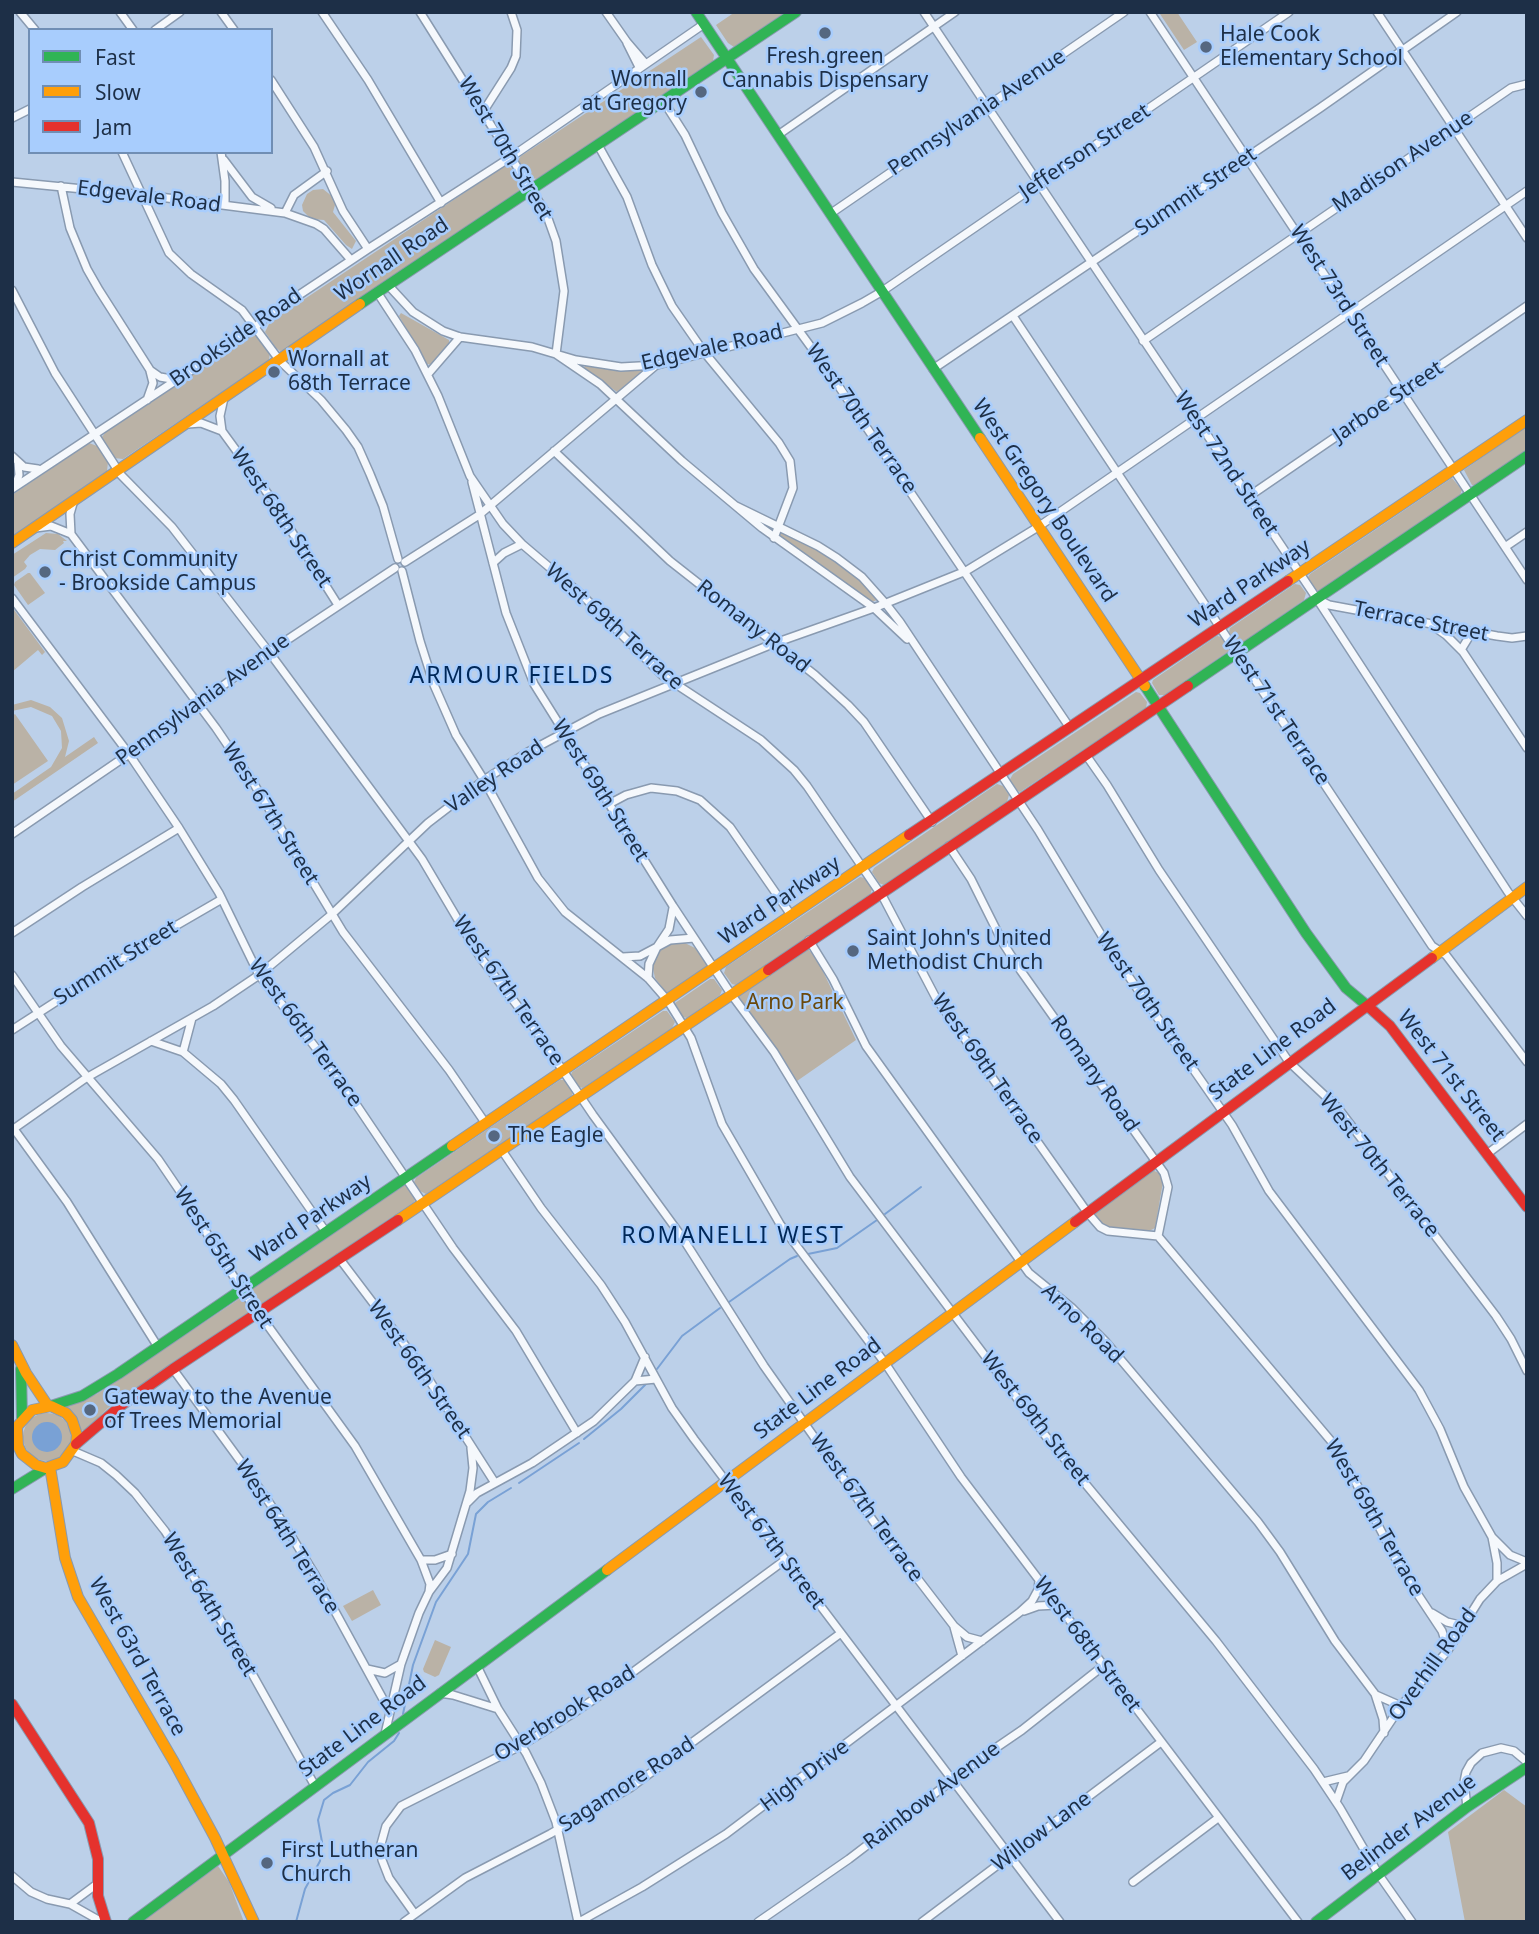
<!DOCTYPE html>
<style>
body{margin:0}
#map{position:relative;width:1539px;height:1934px;overflow:hidden;background:#bcd0e9;font-family:"Noto Sans",sans-serif}
canvas{display:block}
.frame{position:absolute;inset:0;border:14px solid #1d2f47;pointer-events:none}
.legend{position:absolute;left:28px;top:28px;width:245px;height:126px;box-sizing:border-box;background:#a8cdfd;border:2px solid #708eb4;margin:0;padding:9px 12px;list-style:none;font-size:21px;color:#1d2f47}
.legend li{display:flex;align-items:center;gap:14px;height:35px}
.legend b{width:35px;border:2px solid #708eb4}
</style>
<div id="map">
<canvas width="1539" height="1934"></canvas>
<div class="frame"></div>
<ul class="legend">
<li><b style="height:9px;background:#30b455"></b>Fast</li>
<li><b style="height:9px;background:#ff9f0a"></b>Slow</li>
<li><b style="height:9px;background:#e5322d"></b>Jam</li>
</ul>
</div>
<script>
const g = document.querySelector('canvas').getContext('2d');
g.lineJoin = 'round';
function fill(path, color) {
  g.fillStyle = color;
  g.fill(path, 'evenodd');
}
function poly(rows) {
  const path = new Path2D();
  for (const r of rows) {
    if (r.length === 3) {
      path.moveTo(r[0] + r[2], r[1]);
      path.arc(r[0], r[1], r[2], 0, 2 * Math.PI);
      continue;
    }
    path.moveTo(r[0], r[1]);
    for (let i = 2; i < r.length; i += 2) path.lineTo(r[i], r[i + 1]);
  }
  return path;
}
function strokePath(path, color, width, dash) {
  g.strokeStyle = color;
  g.lineWidth = width;
  g.lineCap = dash ? 'butt' : 'round';
  g.setLineDash(dash || []);
  g.stroke(path);
}
function write(font, color, halo, rows, align = 'center') {
  g.font = font + ' "Noto Sans",sans-serif';
  g.lineWidth = 5;
  g.setLineDash([]);
  g.textBaseline = 'middle';
  g.strokeStyle = halo;
  g.fillStyle = color;
  for (const [text, x, y, turn = 0] of rows) {
    g.save();
    g.translate(x, y);
    g.rotate((+turn || 0) * Math.PI / 180);
    g.textAlign = isNaN(turn) ? turn : align;
    if (halo) g.strokeText(text, 0, 0);
    g.fillText(text, 0, 0);
    g.restore();
  }
}
const green = poly([
 [735,12,786,12,734,47,728,43,716,25],
 [1162,12,1177,12,1197,42,1184,50,1160,14],
 [701,37,714,55,713,61,537,179,527,177,518,160,521,156],
 [508,166,514,170,522,182,522,188,516,193,285,350,280,351,276,348,265,332,270,322,503,167],
 [323,189,333,197,335,205,333,212,356,241,352,249,346,245,324,220,311,219,303,211,302,205,307,194,313,190],
 [401,313,449,340,449,344,432,365,427,364,399,316],
 [253,335,258,336,270,352,269,360,123,459,114,458,102,441,101,438,106,432],
 [585,365,614,369,645,370,617,392,584,368],
 [1527,426,1527,451,1477,485,1472,485,1464,470],
 [89,443,97,446,108,462,107,471,12,537,12,495],
 [1452,478,1462,490,1460,495,1319,591,1315,590,1307,579,1310,574],
 [782,531,826,554,859,579,877,600,872,602,784,541,779,535],
 [46,533,58,534,67,541,63,541,64,543,55,550,40,549,30,555,24,562,27,566,25,569,12,578,12,555],
 [28,573,30,573,45,593,28,605,14,585,15,582],
 [1295,584,1300,585,1306,593,1304,600,1241,644,1237,643,1229,632,1230,628],
 [12,607,45,652,42,655,38,650,12,672],
 [1217,636,1222,637,1229,651,1165,695,1159,695,1152,683,1153,680],
 [1136,692,1140,693,1147,702,1146,708,1020,792,1016,790,1009,781,1013,774],
 [31,700,50,707,62,718,69,741,65,757,94,737,98,743,12,802,12,794,51,767,62,748,61,731,52,716,31,707,12,711,12,705],
 [15,714,48,761,12,785,12,716],
 [997,784,1003,786,1009,795,1007,802,884,885,879,883,872,872,874,868],
 [860,877,865,878,872,889,870,895,736,985,732,984,724,973,726,967],
 [683,942,695,948,706,963,707,968,667,994,655,978,652,964,661,949,672,943],
 [807,948,817,959,856,1040,797,1081,777,1049,739,997,741,993],
 [710,979,714,979,722,990,720,995,687,1018,683,1017,675,1003],
 [663,1011,667,1011,675,1022,672,1028,583,1088,579,1087,571,1075,572,1072],
 [560,1080,565,1080,573,1092,571,1097,426,1194,420,1191,414,1182,416,1178],
 [1152,1170,1159,1173,1163,1182,1155,1228,1147,1232,1103,1226,1096,1218,1096,1210],
 [405,1185,416,1198,414,1202,262,1305,257,1304,250,1293,252,1289],
 [242,1297,250,1308,248,1313,108,1408,85,1431,81,1430,67,1408,68,1405,97,1394],
 [47,1437,24],
 [373,1590,381,1605,352,1621,343,1606],
 [435,1640,451,1647,439,1675,435,1677,424,1672,423,1669],
 [1504,1790,1527,1807,1527,1922,1465,1922,1448,1832],
 [218,1866,229,1882,244,1922,141,1922]
]);
const water = poly([
 [47,1437,15]
]);
const stream = poly([
 [885,1214,921,1187],
 [808,1254,837,1248,877,1220],
 [729,1302,790,1259,797,1256],
 [657,1369,682,1336,720,1308],
 [584,1439,621,1409,647,1383],
 [519,1483,579,1443],
 [403,1714,413,1665,436,1602,468,1554,476,1514,488,1502,511,1488],
 [296,1922,305,1889,320,1861,322,1842,318,1820,324,1800,333,1793,350,1785,368,1762,394,1741,399,1733]
]);
const street = poly([
 [20,12,35,30],
 [120,12,133,30],
 [221,12,234,30],
 [322,12,368,80,441,203],
 [420,12,546,213,556,241,564,291,556,354,600,384,682,461,762,528,874,608,907,639],
 [606,12,627,42,645,63],
 [924,12,1317,599,1508,892,1527,916],
 [1150,12,1527,580],
 [1377,12,1527,238],
 [155,30,180,12],
 [627,43,639,67],
 [271,80,314,147,343,211,368,249],
 [664,102,685,135,722,213,754,269,827,369,1070,728],
 [483,112,511,68,516,56,517,30,511,12],
 [12,118,30,109],
 [778,135,955,12],
 [598,145,627,197,652,265,672,306,704,352,779,443,790,461,793,488,774,538],
 [122,152,169,253,191,274,242,310,280,361,321,400,346,430,358,447,370,474,383,506,398,559],
 [221,152,225,181,225,205],
 [224,160,252,197,271,208],
 [327,171,294,195,285,213,316,224,324,229,351,260],
 [12,182,144,195,285,213],
 [61,186,70,228,87,269,99,290,150,370,160,377,177,380],
 [830,214,1124,12],
 [388,285,413,312,443,331,460,337,532,347,576,360,621,367,657,365,822,323,862,303,881,292,1289,12],
 [12,290,55,373,121,475,172,527,269,652,422,859,480,957,530,1022,593,1115,682,1237,764,1366,874,1522,954,1626,967,1637,982,1641],
 [377,292,415,350,438,396,470,476,503,524,522,544,582,595,662,675,761,740,794,770,807,786,884,899,936,998,1087,1212,1100,1227,1108,1231,1158,1236,1331,1441,1355,1481,1401,1569,1442,1631,1448,1650],
 [1013,316,1432,946,1446,955,1527,1062],
 [1143,341,1511,88,1527,84],
 [933,369,1320,108,1457,12],
 [428,374,460,337],
 [147,400,153,383,150,371],
 [188,424,201,423,222,431,268,494,338,605],
 [222,431,220,416,224,398],
 [554,451,670,561,815,675,848,705,864,722,932,822],
 [12,456,24,467,38,469],
 [472,482,506,613,534,684,673,906,731,994,774,1052,850,1177,1044,1434,1216,1641,1314,1769,1340,1808,1379,1875,1412,1922],
 [15,486,19,475,18,463],
 [12,489,252,330,269,315,368,249,511,157,704,24],
 [1248,497,1527,306],
 [74,500,70,514,71,534,216,728,254,784,343,932,449,1070,486,1124],
 [736,506,818,546,837,558,862,577,886,604,900,622,1038,830,1111,951,1232,1125,1269,1191,1419,1390,1440,1429,1464,1487,1492,1537,1497,1563,1497,1581],
 [35,528,51,526,71,534],
 [1505,547,1527,532],
 [405,562,479,515,655,366],
 [493,563,504,553,522,544],
 [402,571,420,641,434,685,456,735,484,780,538,878,565,912,648,978,668,1001,691,1038,722,1124,780,1224,885,1363,961,1477,1298,1922],
 [12,598,129,754,179,828,219,893,259,975,333,1070,453,1248,516,1331,577,1433],
 [1317,599,1329,605,1497,636,1512,638,1527,636],
 [1433,626,1446,635,1463,652,1527,748],
 [1461,650,1472,632],
 [1086,755,1107,785,1159,870,1289,1062,1338,1108,1357,1133,1496,1316,1511,1339,1527,1371],
 [609,804,626,795,651,788,677,791,700,800,730,827,791,915],
 [12,834,129,754,269,652,395,568],
 [949,846,971,879,1003,943,1021,971,1164,1173,1168,1187,1158,1236],
 [12,933,82,887,179,828],
 [809,940,833,979,866,1046,1029,1273,1072,1308,1105,1341,1258,1522,1280,1552,1335,1641,1375,1694,1383,1719,1384,1733],
 [623,957,640,956,657,947,669,929,673,908],
 [12,975,61,1046,158,1159,190,1206,242,1290,355,1446,421,1560,430,1584,429,1592],
 [648,978,649,964,657,947,670,940,694,938],
 [192,1018,183,1052,221,1084,234,1100,326,1232],
 [12,1030,153,939,222,899],
 [151,1041,183,1052],
 [14,1129,67,1202,158,1347],
 [12,1130,86,1078,213,1006,259,975,331,915,428,823,484,780,528,752,599,714,775,643,874,608,966,571,1038,527,1527,191],
 [501,1149,541,1208,601,1285,625,1322,672,1408,694,1439,1060,1922],
 [1487,1154,1527,1124],
 [339,1258,417,1361,495,1483],
 [173,1369,241,1462,284,1524,314,1573,390,1712],
 [635,1381,656,1379],
 [73,1451,101,1463,116,1475,135,1493,165,1531,236,1645,315,1786],
 [468,1502,477,1493,532,1463,594,1421,635,1381,645,1357],
 [1492,1537,1510,1555,1527,1562],
 [421,1560,435,1560,452,1554],
 [1024,1611,1038,1606,1057,1605],
 [1432,1613,1447,1622,1464,1626],
 [954,1627,962,1656],
 [477,1666,498,1709,526,1753,541,1783,556,1822,578,1922],
 [367,1669,385,1673,401,1664,419,1613,429,1592,447,1568,470,1491,473,1468,471,1448],
 [440,1693,453,1695,498,1709],
 [1376,1695,1401,1706],
 [385,1734,401,1664],
 [1323,1782,1348,1776],
 [1336,1802,1343,1782,1364,1761,1401,1706,1448,1650,1480,1599,1497,1581,1527,1564],
 [1467,1807,1464,1782,1466,1772,1471,1763,1482,1753,1501,1748,1514,1751,1527,1762],
 [12,1876,31,1892,47,1899,70,1904,102,1922],
 [1133,1882,1218,1818],
 [70,1904,97,1884],
 [414,1913,389,1878,382,1860,381,1844,386,1826,401,1806,522,1745,572,1714,618,1683,785,1560],
 [404,1922,465,1878,550,1834,630,1788,841,1633],
 [579,1922,642,1887,726,1834,1020,1612,1032,1601,1038,1590,1039,1581],
 [758,1922,849,1859,984,1756,1022,1730,1103,1666],
 [922,1922,1161,1742]
]);
const fast = poly([
 [696,12,980,438],
 [360,304,796,12],
 [1145,686,1306,933,1346,988,1370,1008],
 [1188,686,1527,456],
 [21,1369,22,1418],
 [51,1406,82,1396,118,1374,452,1146],
 [12,1489,46,1468],
 [133,1922,607,1570],
 [1316,1922,1467,1807,1527,1767]
]);
const slow = poly([
 [980,438,1145,686],
 [12,543,360,304],
 [1288,581,1527,420],
 [1432,958,1527,887],
 [452,1146,909,835],
 [398,1220,768,970],
 [12,1345,26,1373,48,1406],
 [12,1432,32,1410,51,1406,66,1413,72,1420,77,1435,76,1444,63,1462,46,1468,36,1465,22,1454,18,1446,17,1428],
 [50,1467,65,1558,78,1597,174,1762,215,1838,254,1922],
 [607,1570,1075,1222]
]);
const jam = poly([
 [909,835,1288,581],
 [768,970,1188,686],
 [1370,1008,1390,1026,1527,1207],
 [1075,1222,1432,958],
 [76,1444,123,1404,173,1369,398,1220],
 [12,1704,89,1823,98,1859,98,1896,106,1922]
]);
const markers = [
 [825,33,7,"#556780"],
 [1206,47,7,"#556780"],
 [701,92,7,"#556780"],
 [274,372,7,"#556780"],
 [45,572,7,"#556780"],
 [853,951,7,"#556780"],
 [494,1136,7,"#556780"],
 [90,1410,7,"#556780"],
 [267,1863,7,"#556780"]
];
const poiNames = [
 ["Hale Cook",1220,35],
 ["Elementary School",1220,59],
 ["Fresh.green",825,57,"center"],
 ["Cannabis Dispensary",825,81,"center"],
 ["Wornall",687,80,"right"],
 ["at Gregory",687,104,"right"],
 ["Wornall at",288,360],
 ["68th Terrace",288,384],
 ["Christ Community",59,560],
 ["- Brookside Campus",59,584],
 ["Saint John's United",867,939],
 ["Methodist Church",867,963],
 ["The Eagle",508,1136],
 ["Gateway to the Avenue",104,1398],
 ["of Trees Memorial",104,1422],
 ["First Lutheran",281,1851],
 ["Church",281,1875]
];
const streetNames = [
 ["Pennsylvania Avenue",977,113,-34],
 ["West 70th Street",505,149,59],
 ["Jefferson Street",1085,152,-34],
 ["Madison Avenue",1403,162,-34],
 ["Summit Street",1196,192,-34],
 ["Edgevale Road",149,197,7],
 ["Wornall Road",392,260,-34],
 ["West 73rd Street",1339,296,57],
 ["Brookside Road",236,338,-35],
 ["Edgevale Road",712,348,-13],
 ["Jarboe Street",1388,402,-34],
 ["West 70th Terrace",861,419,55],
 ["West 72nd Street",1226,464,56],
 ["West Gregory Boulevard",1044,501,56],
 ["West 68th Street",281,518,56],
 ["Ward Parkway",1250,584,-34],
 ["Terrace Street",1421,622,11],
 ["West 69th Terrace",614,627,42],
 ["Romany Road",753,627,38],
 ["Pennsylvania Avenue",203,700,-36],
 ["West 71st Terrace",1276,711,56],
 ["Valley Road",495,777,-34],
 ["West 69th Street",600,791,58],
 ["West 67th Street",270,814,58],
 ["Ward Parkway",780,901,-34],
 ["Summit Street",116,963,-32],
 ["West 67th Terrace",508,991,55],
 ["West 70th Street",1147,1002,55],
 ["West 66th Terrace",305,1033,54],
 ["State Line Road",1273,1050,-37],
 ["West 69th Terrace",987,1069,55],
 ["Romany Road",1094,1074,55],
 ["West 71st Street",1451,1076,52],
 ["West 70th Terrace",1379,1166,51],
 ["Ward Parkway",311,1219,-34],
 ["West 65th Street",223,1258,57],
 ["Arno Road",1082,1324,44],
 ["West 66th Street",419,1370,55],
 ["State Line Road",818,1389,-37],
 ["West 69th Street",1035,1419,52],
 ["West 67th Terrace",866,1508,54],
 ["West 69th Terrace",1374,1518,60],
 ["West 64th Terrace",287,1537,58],
 ["West 67th Street",771,1542,53],
 ["West 64th Street",209,1605,59],
 ["West 68th Street",1087,1645,53],
 ["West 63rd Terrace",137,1657,61],
 ["Overhill Road",1433,1665,-54],
 ["Overbrook Road",565,1714,-32],
 ["State Line Road",363,1727,-37],
 ["High Drive",805,1776,-37],
 ["Sagamore Road",627,1785,-33],
 ["Rainbow Avenue",932,1796,-37],
 ["Belinder Avenue",1409,1828,-37],
 ["Willow Lane",1042,1832,-37]
];
const parkNames = [
 ["Arno Park",795,1003]
];
const neighbourhoodNames = [
 ["ARMOUR FIELDS",512,676],
 ["ROMANELLI WEST",733,1236]
];
fill(green, '#bab2a6');
fill(water, '#79a1d5');
strokePath(stream, '#79a1d5', 2);
strokePath(street, '#899ab0', 10);
strokePath(fast, '#899ab0', 12);
strokePath(slow, '#899ab0', 12);
strokePath(jam, '#899ab0', 12);
strokePath(street, '#f5f8fc', 7);
strokePath(fast, '#30b455', 10);
strokePath(slow, '#ff9f0a', 10);
strokePath(jam, '#e5322d', 10);
for (const [x, y, r, color] of markers) {
  const dot = new Path2D();
  dot.arc(x, y, r, 0, 2 * Math.PI);
  g.fillStyle = color;
  g.fill(dot);
  strokePath(dot, '#a8cdfd', 2.5);
}
write('21px', '#1d2f47', '#a8cdfd', poiNames, 'left');
write('21px', '#1d2f47', '#a8cdfd', streetNames);
write('21px', '#6a480b', '#a8cdfd', parkNames);
g.letterSpacing = '2px';
write('23px', '#002859', '#a8cdfd', neighbourhoodNames);
g.letterSpacing = '0px';
</script>
